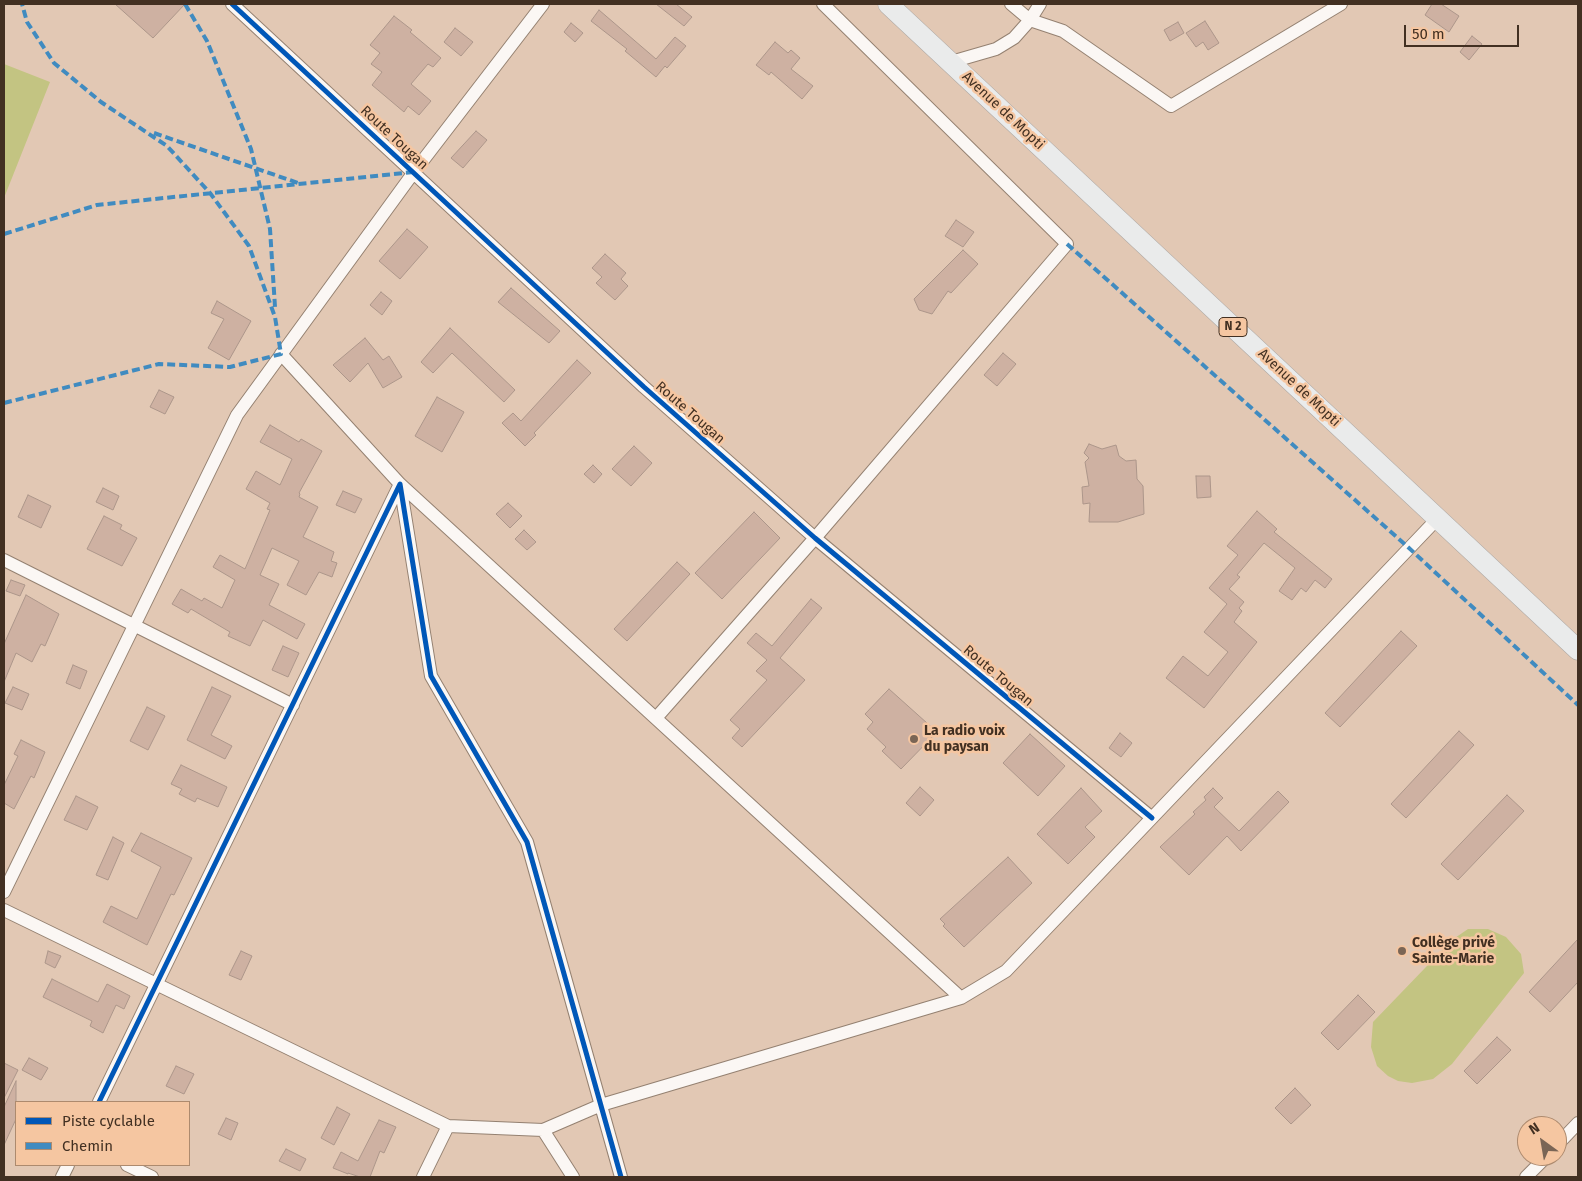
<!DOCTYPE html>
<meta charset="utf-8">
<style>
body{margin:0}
#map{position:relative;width:1582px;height:1181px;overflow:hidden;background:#e2c8b4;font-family:"Fira Sans",sans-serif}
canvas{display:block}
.frame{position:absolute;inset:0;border:5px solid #423022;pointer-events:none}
.legend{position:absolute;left:15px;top:1101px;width:175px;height:65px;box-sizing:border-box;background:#f5c6a1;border:1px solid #ad8a6e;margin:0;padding:6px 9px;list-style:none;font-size:15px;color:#423022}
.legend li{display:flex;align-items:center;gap:10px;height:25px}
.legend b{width:25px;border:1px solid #ad8a6e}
.north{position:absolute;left:1517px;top:1116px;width:50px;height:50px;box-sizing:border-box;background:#f5c6a1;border:1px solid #ad8a6e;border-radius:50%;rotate:328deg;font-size:14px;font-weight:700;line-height:20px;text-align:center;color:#423022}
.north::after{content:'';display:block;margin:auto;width:18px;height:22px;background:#7a6555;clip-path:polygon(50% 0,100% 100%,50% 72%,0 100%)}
.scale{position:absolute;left:1404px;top:25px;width:115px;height:22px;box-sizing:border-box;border:2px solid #423022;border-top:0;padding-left:6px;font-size:15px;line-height:18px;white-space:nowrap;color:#423022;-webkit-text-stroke:4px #f5c6a1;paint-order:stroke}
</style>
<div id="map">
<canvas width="1582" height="1181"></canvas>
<div class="frame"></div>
<ul class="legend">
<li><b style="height:6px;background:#0057b8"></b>Piste cyclable</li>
<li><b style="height:6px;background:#408bc0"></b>Chemin</li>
</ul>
<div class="north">N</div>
<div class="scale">50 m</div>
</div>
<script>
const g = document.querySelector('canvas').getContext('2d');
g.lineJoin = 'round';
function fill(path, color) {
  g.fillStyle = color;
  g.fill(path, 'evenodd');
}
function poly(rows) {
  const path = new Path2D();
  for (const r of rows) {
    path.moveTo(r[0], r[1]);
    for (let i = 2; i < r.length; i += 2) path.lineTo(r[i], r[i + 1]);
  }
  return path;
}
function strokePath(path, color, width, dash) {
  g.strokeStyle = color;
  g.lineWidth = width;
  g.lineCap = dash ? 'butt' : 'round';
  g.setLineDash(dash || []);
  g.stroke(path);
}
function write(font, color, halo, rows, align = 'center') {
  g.font = font + ' "Fira Sans",sans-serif';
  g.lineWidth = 5;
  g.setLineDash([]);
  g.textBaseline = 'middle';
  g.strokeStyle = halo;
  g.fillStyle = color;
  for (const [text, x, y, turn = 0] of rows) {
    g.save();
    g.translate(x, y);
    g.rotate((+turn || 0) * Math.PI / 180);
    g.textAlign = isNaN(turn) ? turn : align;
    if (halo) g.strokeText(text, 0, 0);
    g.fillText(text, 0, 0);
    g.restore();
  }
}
const green = poly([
 [4,64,50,82,4,198],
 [1468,929,1488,929,1506,937,1521,954,1524,973,1452,1064,1433,1079,1412,1083,1398,1081,1388,1076,1377,1066,1371,1047,1373,1022,1452,940]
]);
const building = poly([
 [115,4,185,4,153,38,115,4],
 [656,4,676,4,692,17,684,26,656,4],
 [1432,4,1441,4,1459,16,1449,32,1425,15,1432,4],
 [599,10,656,59,675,37,686,46,667,68,665,66,656,77,625,51,627,49,591,21,599,10],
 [394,16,412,30,410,32,441,58,433,67,428,64,411,84,431,101,419,115,408,106,404,112,372,85,382,72,371,64,380,53,370,45,394,16],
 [1205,21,1219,43,1208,50,1203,42,1196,47,1186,33,1205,21],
 [1178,22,1184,33,1170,41,1164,30,1178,22],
 [571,23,583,33,575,42,564,32,571,23],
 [455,28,473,42,461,56,444,42,455,28],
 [1472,36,1482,44,1469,60,1460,52,1472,36],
 [775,42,788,53,791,50,800,58,791,69,813,86,802,99,771,72,769,75,756,65,775,42],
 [476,131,487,140,463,168,451,158,476,131],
 [956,220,974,232,963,247,945,236,956,220],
 [407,229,428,247,400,279,379,261,407,229],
 [963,250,978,264,951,293,948,291,932,314,919,310,914,299,963,250],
 [605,254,626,273,621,279,628,286,615,300,596,283,602,277,592,268,605,254],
 [511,288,560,331,549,343,498,302,511,288],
 [381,292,392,301,382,315,370,305,381,292],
 [217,301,251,321,229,360,208,348,224,319,211,313,217,301],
 [450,328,515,390,504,402,452,353,433,373,421,362,450,328],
 [365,338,383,360,389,356,402,377,383,388,368,363,350,382,333,365,365,338],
 [1003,353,1016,364,997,386,984,375,1003,353],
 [577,360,591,373,534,433,536,435,525,446,502,423,513,413,521,421,577,360],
 [159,390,174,397,165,414,150,407,159,390],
 [437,397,464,412,442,452,415,436,437,397],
 [270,425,299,442,301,439,322,451,299,493,300,494,299,497,318,507,303,537,334,552,331,561,337,563,332,577,319,572,306,595,287,585,299,561,272,548,260,575,279,584,269,605,305,624,297,639,263,620,250,646,228,636,230,632,191,609,188,613,172,604,181,589,202,601,204,598,222,608,235,580,213,567,220,555,245,569,270,510,267,509,270,503,246,489,256,471,280,485,292,459,260,442,270,425],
 [1089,444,1102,449,1116,445,1119,456,1126,461,1136,460,1137,479,1143,486,1144,514,1118,522,1089,522,1090,503,1083,504,1082,487,1089,486,1085,462,1089,458,1084,453,1089,444],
 [634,446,652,463,631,486,612,469,634,446],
 [593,465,602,474,594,483,584,474,593,465],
 [1196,476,1210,476,1211,497,1197,498,1196,476],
 [103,488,119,496,113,510,96,502,103,488],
 [343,491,362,499,355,513,336,505,343,491],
 [28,495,51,506,41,528,18,517,28,495],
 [508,503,522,516,510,528,496,514,508,503],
 [1257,511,1277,529,1274,532,1332,579,1325,588,1315,580,1306,592,1301,588,1292,600,1279,591,1295,568,1264,543,1237,575,1240,577,1229,589,1244,602,1239,608,1242,611,1234,622,1257,642,1204,708,1166,678,1183,656,1208,676,1228,652,1204,632,1227,604,1209,588,1238,555,1227,546,1257,511],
 [754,512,780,538,722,599,695,573,754,512],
 [104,516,122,525,120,529,137,538,122,566,87,549,104,516],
 [524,530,536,542,527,550,515,539,524,530],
 [677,562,690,574,627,641,614,629,677,562],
 [11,580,25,585,20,596,6,591,11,580],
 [26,595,59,614,45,646,41,644,32,662,16,653,4,682,4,644,26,595],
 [811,599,822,608,780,658,805,680,742,747,732,738,740,729,730,720,767,680,756,671,767,660,747,643,756,633,772,646,811,599],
 [1401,631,1417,646,1340,727,1325,713,1401,631],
 [283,646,299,653,288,677,272,670,283,646],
 [73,665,87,671,80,689,66,683,73,665],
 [13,687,29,694,22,710,5,703,13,687],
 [212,687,231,696,211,735,232,746,225,759,187,740,212,687],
 [889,689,937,732,901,769,882,751,886,747,867,729,873,722,865,714,889,689],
 [147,707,165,716,148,750,130,741,147,707],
 [1459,731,1474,745,1406,818,1391,804,1459,731],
 [1120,733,1132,743,1121,757,1109,748,1120,733],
 [1030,734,1065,766,1038,796,1003,763,1030,734],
 [21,740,45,752,34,778,31,776,14,809,4,803,4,785,18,756,14,754,21,740],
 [181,765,227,787,218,807,197,798,195,802,179,794,182,789,171,784,181,765],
 [920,787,934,800,920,816,906,803,920,787],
 [1081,788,1102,811,1085,827,1095,837,1068,864,1037,834,1081,788],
 [1213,788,1223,798,1214,807,1239,831,1278,791,1289,802,1241,851,1227,836,1189,875,1160,847,1195,814,1193,812,1206,800,1204,797,1213,788],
 [1507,795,1524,811,1458,880,1441,864,1507,795],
 [76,796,98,807,87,830,64,820,76,796],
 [141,833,192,858,174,895,171,894,147,945,103,922,111,906,137,919,161,867,131,851,141,833],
 [113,837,124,843,108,880,96,875,113,837],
 [1008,857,1032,883,964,947,943,926,945,924,940,919,1008,857],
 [1578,939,1578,982,1550,1012,1529,992,1578,939],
 [48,951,61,956,55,968,45,963,48,951],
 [241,951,252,956,241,980,229,975,241,951],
 [52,979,98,1002,107,984,130,996,124,1009,116,1005,103,1033,90,1026,92,1021,43,997,52,979],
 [1358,995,1375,1012,1338,1050,1321,1033,1358,995],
 [1497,1037,1511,1050,1477,1084,1464,1071,1497,1037],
 [29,1058,48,1068,41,1080,22,1070,29,1058],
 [4,1063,18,1070,4,1098,4,1063],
 [176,1066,194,1074,184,1094,166,1086,176,1066],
 [16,1081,16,1119,4,1145,4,1107,16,1081],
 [1295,1088,1311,1105,1291,1124,1275,1108,1295,1088],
 [337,1107,350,1114,334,1145,321,1138,337,1107],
 [226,1118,238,1123,231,1140,218,1134,226,1118],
 [379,1120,396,1127,384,1153,380,1151,370,1177,360,1177,348,1173,348,1174,333,1168,341,1152,358,1161,379,1120],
 [286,1149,306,1159,300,1171,279,1161,286,1149]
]);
const street = poly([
 [232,4,644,387,815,538,1152,818],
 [1011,4,1030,20,1063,31,1171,106,1341,4],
 [951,62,996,49,1014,38,1030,20,1040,4],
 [281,354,400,484,961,998],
 [4,560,293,705],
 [656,718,815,538,1067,244,823,4],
 [4,892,237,415,414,172,543,4],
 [4,910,448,1126,543,1130,573,1177],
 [99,1102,400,484,431,676,527,842,621,1177],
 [543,1130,601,1105,961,998,1006,971,1438,518],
 [1557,1145,1578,1123],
 [127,1165,152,1177],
 [62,1177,68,1165],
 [423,1177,448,1126],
 [1526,1177,1547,1156]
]);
const primary = poly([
 [888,4,1578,650]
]);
const quiet = poly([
 [185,4,207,41,251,149,270,229,275,307],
 [154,133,298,183],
 [4,234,97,205,414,172],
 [1067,244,1409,548,1578,705],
 [4,403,159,364,230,367,281,354,275,317,249,246,210,193,167,146,101,102,54,63,27,22,22,4]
]);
const cycleway = poly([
 [232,4,644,387,815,538,1152,818],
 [99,1102,400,484,431,676,527,842,621,1177]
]);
const markers = [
 [914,739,5,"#7a6555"],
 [1402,951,5,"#7a6555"]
];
const shields = [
 [1233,327,28]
];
const shieldNames = [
 ["N 2",1233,327]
];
const streetNames = [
 ["Avenue de Mopti",1003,111,43],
 ["Route Tougan",394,138,43],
 ["Avenue de Mopti",1299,388,43],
 ["Route Tougan",690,413,41],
 ["Route Tougan",998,676,40]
];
const poiNames = [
 ["La radio voix",924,731],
 ["du paysan",924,747],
 ["Collège privé",1412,943],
 ["Sainte-Marie",1412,959]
];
fill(green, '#c3c482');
fill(building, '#ceb1a2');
strokePath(building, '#ac968a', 1);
strokePath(street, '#948171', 14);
strokePath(primary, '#b0aaa5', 21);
strokePath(street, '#fbf7f4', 12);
strokePath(primary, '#eaebeb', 20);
strokePath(quiet, '#408bc0', 4, [8, 4]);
strokePath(cycleway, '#0057b8', 5);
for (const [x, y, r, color] of markers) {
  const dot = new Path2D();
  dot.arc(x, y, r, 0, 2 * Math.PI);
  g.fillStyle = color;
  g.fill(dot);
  strokePath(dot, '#f5c6a1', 2);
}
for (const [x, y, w] of shields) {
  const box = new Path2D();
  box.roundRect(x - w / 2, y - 9.5, w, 19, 4);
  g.fillStyle = '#f5c6a1';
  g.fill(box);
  strokePath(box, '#423022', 1);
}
write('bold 12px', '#423022', null, shieldNames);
write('14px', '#423022', '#f5c6a1', streetNames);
write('bold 14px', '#423022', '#f5c6a1', poiNames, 'left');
</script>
